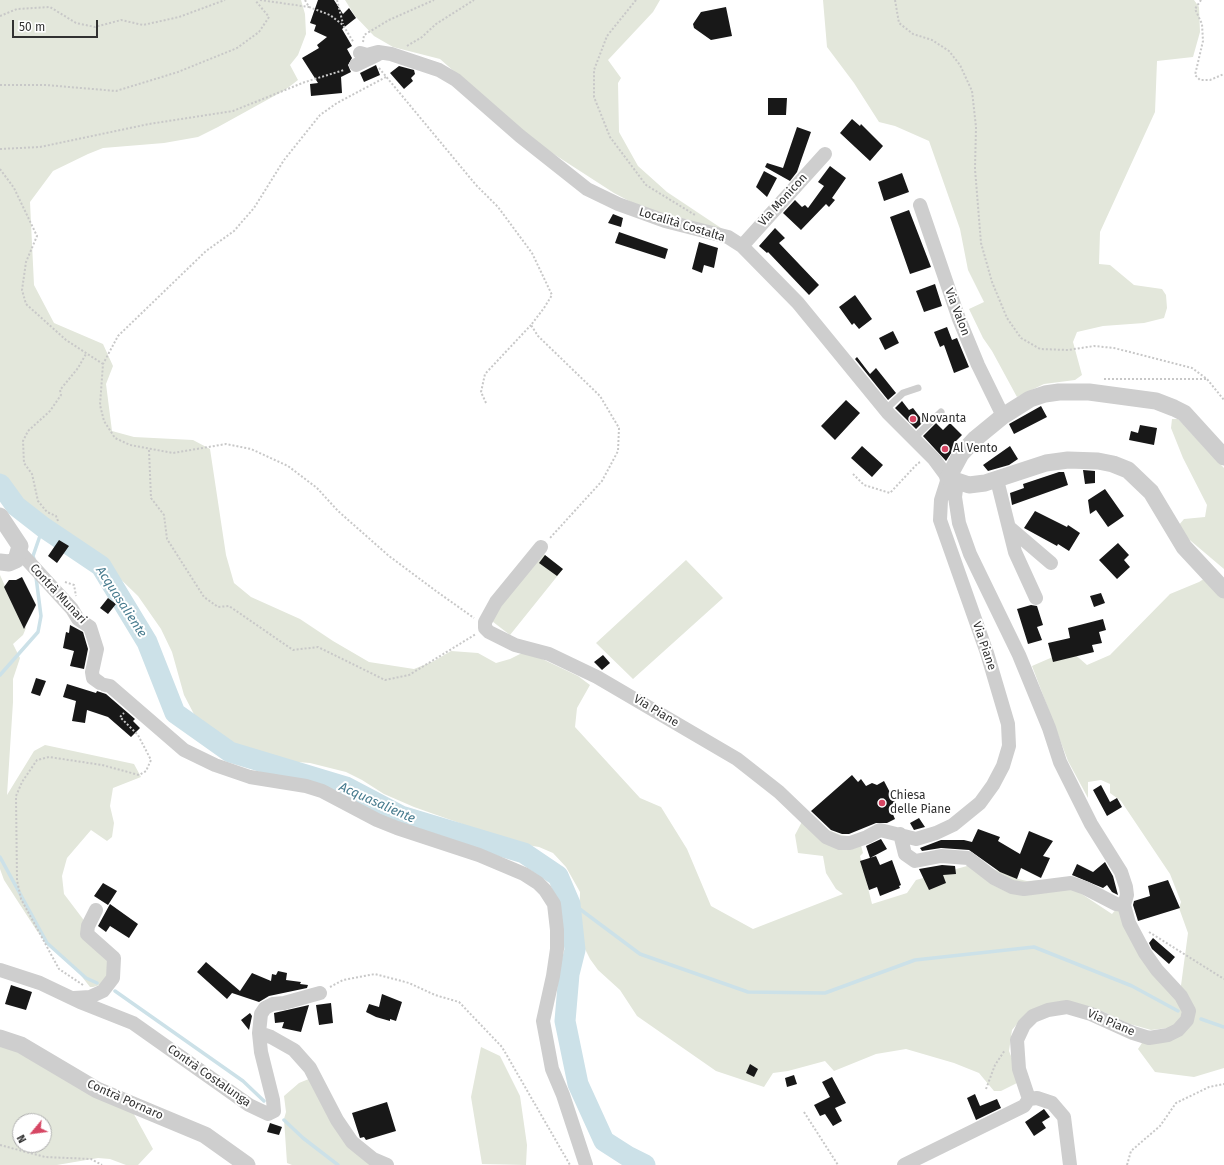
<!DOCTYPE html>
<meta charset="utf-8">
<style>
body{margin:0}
#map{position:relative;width:1224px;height:1165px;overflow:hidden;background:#fff;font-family:"Fira Sans",sans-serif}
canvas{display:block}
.north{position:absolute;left:12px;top:1113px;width:40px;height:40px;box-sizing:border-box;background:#fff;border:1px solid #adadad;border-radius:50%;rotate:241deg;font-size:11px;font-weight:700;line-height:16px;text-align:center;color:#313131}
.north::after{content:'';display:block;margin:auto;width:14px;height:18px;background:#d64663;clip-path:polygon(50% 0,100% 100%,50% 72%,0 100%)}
.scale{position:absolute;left:12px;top:20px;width:86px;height:18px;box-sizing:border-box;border:2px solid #313131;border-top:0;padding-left:5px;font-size:12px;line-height:14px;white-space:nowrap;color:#313131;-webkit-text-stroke:3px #fff;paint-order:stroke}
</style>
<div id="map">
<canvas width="1224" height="1165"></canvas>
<div class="north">N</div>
<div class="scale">50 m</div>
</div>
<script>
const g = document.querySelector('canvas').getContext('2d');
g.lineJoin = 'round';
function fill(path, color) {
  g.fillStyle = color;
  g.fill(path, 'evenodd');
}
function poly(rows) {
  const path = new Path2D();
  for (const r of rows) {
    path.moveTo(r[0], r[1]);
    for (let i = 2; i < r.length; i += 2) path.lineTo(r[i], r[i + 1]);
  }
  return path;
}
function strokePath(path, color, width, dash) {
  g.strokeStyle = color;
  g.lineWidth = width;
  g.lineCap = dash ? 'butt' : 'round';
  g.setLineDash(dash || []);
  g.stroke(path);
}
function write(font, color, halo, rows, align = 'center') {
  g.font = font + ' "Fira Sans",sans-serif';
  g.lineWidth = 4;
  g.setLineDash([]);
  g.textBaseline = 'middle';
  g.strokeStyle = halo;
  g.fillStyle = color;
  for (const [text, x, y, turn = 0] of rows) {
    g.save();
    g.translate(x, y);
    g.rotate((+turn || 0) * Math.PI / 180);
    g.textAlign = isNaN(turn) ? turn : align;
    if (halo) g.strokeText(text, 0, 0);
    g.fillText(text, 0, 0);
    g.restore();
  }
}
const green = poly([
 [0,0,301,0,305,14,306,34,298,55,290,65,298,80,285,90,218,127,198,137,164,143,103,148,88,154,53,171,30,202,34,285,54,323,103,344,113,366,106,384,112,431,134,437,193,440,210,449,226,555,234,583,251,597,300,619,333,641,369,662,414,669,434,661,451,651,478,653,496,663,510,659,522,653,538,657,578,676,590,685,577,708,575,727,640,798,661,807,687,849,711,906,753,929,843,894,836,889,826,873,823,856,798,853,795,835,806,814,828,830,841,835,859,838,863,853,860,856,872,904,907,893,916,880,978,863,1018,879,1027,881,1059,879,1112,914,1118,907,1187,1011,1176,1027,1151,1030,1130,1024,1104,1012,1074,1005,1023,1017,1012,1030,1009,1051,1021,1081,1001,1091,994,1091,979,1073,954,1063,906,1049,876,1054,834,1071,825,1061,788,1071,773,1073,764,1087,716,1071,637,1016,620,990,598,970,590,959,579,937,580,892,566,867,553,853,539,847,521,844,502,838,414,807,384,794,362,780,346,772,310,763,273,760,237,749,208,732,196,718,184,695,172,652,161,629,138,596,109,568,92,554,26,510,13,496,0,475],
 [345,0,660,0,653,12,608,60,621,78,618,83,619,132,638,166,667,192,724,230,687,224,631,202,614,193,532,140,440,59,393,47,374,36,355,16],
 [823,0,1194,0,1199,7,1200,32,1193,57,1157,61,1155,112,1100,232,1099,264,1110,265,1134,285,1162,289,1166,295,1167,308,1164,318,1144,323,1103,326,1077,332,1073,342,1082,375,1075,380,1044,384,1017,397,992,351,983,338,969,309,984,302,968,270,960,229,929,141,895,126,879,122,854,83,827,47],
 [1172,419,1178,419,1224,468,1224,569,1185,536,1178,526,1184,519,1205,517,1207,505,1183,458,1171,428],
 [540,551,563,569,510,635,488,618],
 [686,560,723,598,633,679,596,643],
 [1216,571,1224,580,1224,1068,1194,1077,1155,1072,1138,1049,1142,1043,1186,1027,1180,993,1188,933,1179,908,1181,902,1170,874,1121,801,1110,793,1110,784,1101,780,1088,782,1088,798,1068,761,1032,666,1055,656,1072,652,1087,665,1110,655,1170,594,1199,582],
 [0,575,21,621,26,628,23,635,13,644,20,658,13,679,13,702,7,795,34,751,45,745,134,764,141,777,113,788,110,806,114,823,112,837,107,841,91,830,67,858,62,876,64,894,108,952,113,970,100,985,93,987,90,987,79,973,37,931,4,880,0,869],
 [0,1042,130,1107,153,1149,138,1165,126,1165,110,1159,98,1158,57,1165,0,1165],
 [20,1121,44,1121,44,1145,20,1145],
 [481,1047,500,1056,520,1096,527,1145,526,1165,482,1164,471,1097],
 [316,1076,355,1139,392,1165,292,1165,287,1163,284,1119,286,1112,284,1096,299,1083]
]);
const stream = poly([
 [34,559,33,556,43,527],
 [0,675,38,632,41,616,36,577],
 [0,857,47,943,86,978,97,983],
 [569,901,640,954,748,992,825,993,915,960,1034,947,1132,986,1178,1011],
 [115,991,243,1081,264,1101],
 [1201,1019,1224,1027],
 [284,1120,303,1138,338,1165]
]);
const river = poly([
 [0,484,16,506,43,527,101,566,147,642,175,713,230,752,346,787,401,816,524,853,558,876,570,904,575,950,569,974,565,1021,578,1084,604,1141,629,1157,645,1165]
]);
const building = poly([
 [318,0,334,0,343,14,349,8,356,18,342,29,352,46,347,49,352,58,348,65,351,72,341,77,342,93,311,96,310,84,318,83,302,58,319,48,317,45,327,37,314,31,316,25,310,23],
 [726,7,732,36,711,40,694,28,693,24,701,12],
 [376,65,380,75,364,82,360,73],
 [399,66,414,70,415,74,411,78,413,81,404,89,390,73],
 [768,98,787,98,786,115,768,115],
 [852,119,860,126,861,124,883,146,870,161,840,133],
 [797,127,811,132,797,172,790,181,765,167,767,163,783,168],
 [830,166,846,178,832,198,835,200,829,207,826,204,801,230,783,213,795,200,802,207,805,205,808,208,824,186,818,182],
 [764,171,777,178,767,197,756,187],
 [902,173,909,192,884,201,878,182],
 [909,210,931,267,910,274,890,217],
 [613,214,623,218,621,227,608,223],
 [775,228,785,238,779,243,819,285,809,295,768,252,767,253,759,246],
 [619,232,668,249,665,259,615,243],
 [699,242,718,248,714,268,704,265,702,273,692,269],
 [935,284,942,306,924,312,916,291],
 [855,295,872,319,859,329,854,323,852,325,839,307],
 [947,327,952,340,957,338,969,367,954,373,944,345,940,347,934,332],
 [893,331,899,343,885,350,879,338],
 [857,357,870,374,876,368,896,393,888,400,855,359],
 [846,400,860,413,835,440,821,426],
 [902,401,909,410,913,408,923,421,925,420,916,429,895,408],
 [1041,406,1047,417,1014,434,1009,424],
 [936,423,943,430,950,423,962,435,955,442,957,444,946,461,923,436],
 [1140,425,1157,428,1154,445,1129,440,1131,431,1138,433],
 [862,446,883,465,872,477,851,458],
 [1010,446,1018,459,1009,465,988,471,983,465],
 [1083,470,1095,471,1095,483,1085,484],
 [1059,472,1064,472,1068,485,1012,505,1010,493,1024,488,1023,484],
 [1105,489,1124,516,1108,527,1096,510,1090,514,1088,500],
 [1035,511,1067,527,1068,525,1080,533,1069,551,1058,544,1057,546,1024,528],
 [59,540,69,546,57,563,48,556],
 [1118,543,1129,555,1124,560,1130,567,1117,579,1099,560],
 [545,555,563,569,557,576,539,563],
 [22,577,36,605,24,629,4,587,9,580,16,580],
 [1101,593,1105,603,1094,607,1090,596],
 [108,598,116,604,108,614,100,608],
 [1031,605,1037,606,1043,625,1037,627,1042,640,1028,644,1017,609],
 [1103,619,1106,630,1099,632,1102,643,1092,645,1094,652,1053,662,1048,643,1070,638,1068,628],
 [70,625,83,632,88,649,84,669,70,666,74,651,63,648,66,632,69,633],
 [603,655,610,663,602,670,594,662],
 [36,678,46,681,40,696,31,693],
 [67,684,96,693,97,691,106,694,135,719,133,721,140,728,131,737,108,717,87,710,85,723,72,721,76,701,63,697],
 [852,775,858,782,861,779,866,786,872,783,877,785,884,781,895,802,892,804,894,808,891,810,895,819,887,823,876,823,849,834,842,834,831,830,811,811],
 [1101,785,1110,802,1117,798,1122,807,1107,816,1093,790],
 [919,818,925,827,914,830,910,823],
 [978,829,1000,837,998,841,1020,854,1029,831,1053,841,1043,856,1050,858,1041,878,1021,868,1017,879,1000,872,969,850,941,848,922,851,920,848,941,840,964,840,972,842],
 [881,839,887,849,870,858,866,846],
 [876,856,880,865,892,860,901,885,899,886,900,888,880,896,877,887,869,890,860,861],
 [1105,862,1113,876,1118,895,1112,892,1107,885,1103,888,1072,875,1077,864,1093,872],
 [942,865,955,866,956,874,943,875,946,883,929,890,919,869],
 [1168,880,1180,908,1138,921,1133,905,1134,901,1150,896,1148,886],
 [103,883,117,891,108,905,94,896],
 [110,904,138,924,129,938,110,926,106,932,98,926],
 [1153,938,1175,957,1169,964,1152,949,1149,943],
 [206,962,240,991,252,973,271,981,272,974,276,975,278,971,287,973,286,980,301,982,300,984,308,985,307,988,269,996,259,1002,232,993,227,999,197,972],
 [11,985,32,992,26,1010,5,1004],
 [382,994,402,1002,396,1021,390,1019,390,1021,376,1017,366,1012,369,1004,379,1007],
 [331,1003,333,1023,319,1025,316,1005],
 [309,1005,301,1032,282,1028,284,1022,275,1023,274,1013],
 [250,1013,252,1016,249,1030,241,1020],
 [750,1064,758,1069,754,1077,746,1073],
 [794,1075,797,1084,787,1087,785,1078],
 [832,1077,846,1103,835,1108,842,1121,833,1126,825,1114,820,1116,814,1105,830,1097,822,1082],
 [975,1094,980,1106,997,1099,1001,1108,976,1120,967,1098],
 [387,1102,396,1131,366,1140,364,1137,360,1138,352,1113],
 [1044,1109,1050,1117,1042,1122,1046,1128,1034,1136,1025,1122],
 [270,1123,282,1127,279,1135,267,1132]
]);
const path = poly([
 [260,0,309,7],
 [305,0,309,7,330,15,343,25,354,43],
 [337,0,343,24],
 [636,0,607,36,594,70,594,97,610,137,646,185,695,215],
 [895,0,899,23,913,34,932,40,949,51,960,65,972,91,976,127,975,169,981,243,992,282,1007,318,1021,338,1040,349,1068,350,1094,346,1114,348,1192,368,1207,379,1224,400],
 [1201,0,1195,9,1202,24,1203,41,1195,75,1200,80,1210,80,1224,74],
 [0,16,17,9,50,7,76,23,95,27,121,20,143,25,179,17,225,0],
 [363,42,364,35,389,20,434,0],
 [407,46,422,37,436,24,474,0],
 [379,68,476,185,498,207,532,253,552,295,544,308,531,325,538,336,600,396,619,428,618,451,602,481,550,538],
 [386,77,337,103,320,115,284,160,254,208,234,231,206,251,118,336,103,364,100,405,104,421,115,438,130,445,173,453,226,444,251,449,288,466,317,488,338,511,389,556,436,591,474,618],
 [0,85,46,85,116,91,178,72,237,48,259,32,269,17,255,0],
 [0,149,40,147,149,124,233,111,305,82,344,70],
 [0,169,14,188,37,236,26,262,22,290,26,304,66,340,103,364],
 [1104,379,1207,379],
 [486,403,481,392,485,374,531,325],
 [149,450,151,498,164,515,167,539,204,597,218,607,229,606,293,650,318,647,385,680,409,675,476,634],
 [853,474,864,485,890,493,918,463,921,462],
 [58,521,56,516,47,512,38,501,32,474,24,463,23,441,28,431,50,411,61,395,60,390,78,368,86,354],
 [65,582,74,585,76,596],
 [1149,932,1224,979],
 [83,985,59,969,21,899,17,880,16,796,22,782,37,760,49,757,102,765,139,775,146,771,151,760,138,735,120,717,124,713],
 [330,987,343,980,375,974,409,983,435,995,459,1002,502,1047,570,1165],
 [986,1089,995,1065,1005,1050],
 [804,1112,838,1165],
 [0,1145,45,1157,91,1159,102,1165],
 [1127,1165,1131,1151,1160,1126,1176,1103,1209,1087,1224,1084]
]);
const service = poly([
 [885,410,903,393,918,388],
 [914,438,941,412]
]);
const minor = poly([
 [360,53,367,55,378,52,391,54,439,70,456,80,520,136,587,189,618,204,665,221,728,237,742,246,798,303,888,413,934,459,948,478,941,500,940,520,987,653,1008,724,1009,746,1003,766,993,785,980,803,953,825,936,833,916,839,880,830,867,837,850,843,840,843,826,837,779,792,737,759,597,677,549,654,515,645,489,632,485,628,485,622,496,602,541,547],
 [356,65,377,55],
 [920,205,959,319,978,365,1003,416],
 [742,246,825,154],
 [997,480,1015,552,1036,598],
 [957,482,955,497,959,523,970,554,1019,655,1049,728,1060,762,1091,824,1121,872,1126,887,1127,895,1124,905,1129,923,1145,953,1157,970,1181,996,1189,1011,1187,1020,1178,1030,1168,1035,1149,1038,1133,1033,1091,1014,1067,1007,1048,1010,1033,1016,1024,1025,1017,1040,1019,1069,1029,1099],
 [1010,528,1051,563],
 [19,551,72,609,78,619,90,627,97,649,92,672,93,678,100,683],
 [105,685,110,686,184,750,215,765,250,777,306,786,322,791,377,820,397,828,479,855,524,874,538,883,545,890,554,904,557,930,557,949,553,976,543,1021,552,1069,563,1095,586,1165],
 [900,834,905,854,915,861,941,856,968,858,994,878,1012,887,1024,889,1071,883,1085,888,1116,904,1124,905],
 [0,970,40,983,80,1002,133,1023,249,1105,268,1114,274,1111,273,1100,261,1052,259,1033,261,1014,265,1008,273,1004,284,1003,320,993],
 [74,998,90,997,103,991,113,978,114,958,87,934,88,926,96,910],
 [259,1033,271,1037,294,1050,310,1068,337,1120,352,1142,373,1159,387,1165],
 [1029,1099,1037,1098,1052,1103,1064,1117,1070,1165],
 [904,1165,1024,1106,1029,1099]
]);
const tertiary = poly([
 [1224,457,1184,413,1174,408,1156,401,1089,392,1059,392,1045,394,1030,399,1003,416,975,439,961,454,948,478,969,485,985,483,1046,463,1068,460,1098,461,1113,464,1128,470,1151,492,1184,547,1224,590],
 [0,516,20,546,16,560,9,563,0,562],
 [0,1038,21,1045,97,1090,205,1135,247,1165]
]);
const markers = [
 [913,419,4,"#d64663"],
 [945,449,4,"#d64663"],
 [882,803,4,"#d64663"]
];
const streetNames = [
 ["Via Monicon",783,200,-48],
 ["Località Costalta",682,225,17],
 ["Via Valon",957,312,69],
 ["Contrà Munari",58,594,47],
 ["Via Piane",984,646,71],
 ["Via Piane",656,711,31],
 ["Via Piane",1111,1023,23],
 ["Contrà Costalunga",209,1076,35],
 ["Contrà Pornaro",125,1100,24]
];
const poiNames = [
 ["Novanta",921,419],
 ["Al Vento",953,449],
 ["Chiesa",890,796],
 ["delle Piane",890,810]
];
const waterNames = [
 ["Acquasaliente",121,602,57],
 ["Acquasaliente",377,803,24]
];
fill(green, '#e3e7db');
strokePath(stream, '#cce1e8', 3.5);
strokePath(river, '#cce1e8', 21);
fill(building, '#181818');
strokePath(path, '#c8c8c8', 2, [2, 2]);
strokePath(service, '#cecece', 7);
strokePath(minor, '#cecece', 14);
strokePath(tertiary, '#cecece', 17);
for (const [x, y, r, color] of markers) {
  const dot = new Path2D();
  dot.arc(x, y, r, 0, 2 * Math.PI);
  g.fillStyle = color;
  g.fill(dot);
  strokePath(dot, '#fff', 1.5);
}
write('12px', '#313131', '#fff', streetNames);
write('12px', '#313131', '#fff', poiNames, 'left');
write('italic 13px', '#467a8d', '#fff', waterNames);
</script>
